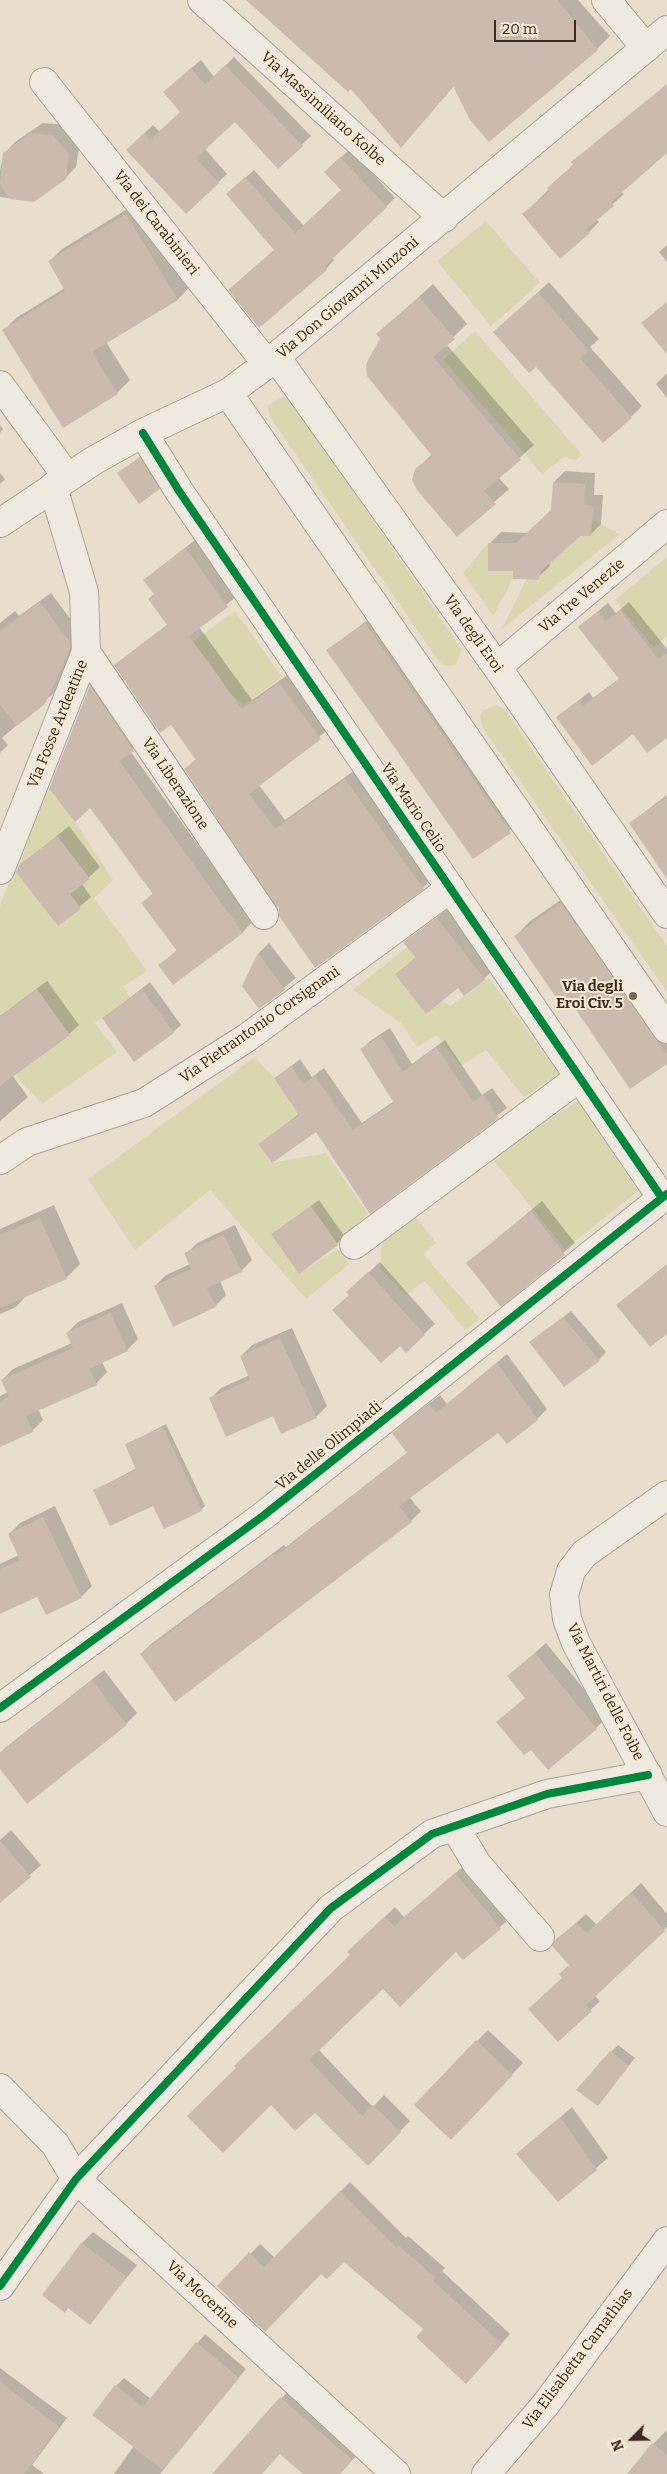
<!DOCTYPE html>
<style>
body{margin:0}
#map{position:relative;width:667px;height:2474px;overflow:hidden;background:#e8dece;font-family:Bitter,serif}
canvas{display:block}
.north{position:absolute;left:607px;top:2414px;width:50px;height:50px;-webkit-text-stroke:4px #f8ebd4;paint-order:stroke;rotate:247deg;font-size:14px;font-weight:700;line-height:20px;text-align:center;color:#3d2a1e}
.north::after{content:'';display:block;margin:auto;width:18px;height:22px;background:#3d2a1e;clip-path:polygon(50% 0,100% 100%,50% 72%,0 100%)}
.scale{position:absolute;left:494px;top:20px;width:82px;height:22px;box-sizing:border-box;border:2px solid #3d2a1e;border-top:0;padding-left:6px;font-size:15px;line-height:18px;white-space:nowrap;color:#3d2a1e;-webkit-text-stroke:4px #f8ebd4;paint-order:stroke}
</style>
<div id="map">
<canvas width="667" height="2474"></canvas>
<div class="north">N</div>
<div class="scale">20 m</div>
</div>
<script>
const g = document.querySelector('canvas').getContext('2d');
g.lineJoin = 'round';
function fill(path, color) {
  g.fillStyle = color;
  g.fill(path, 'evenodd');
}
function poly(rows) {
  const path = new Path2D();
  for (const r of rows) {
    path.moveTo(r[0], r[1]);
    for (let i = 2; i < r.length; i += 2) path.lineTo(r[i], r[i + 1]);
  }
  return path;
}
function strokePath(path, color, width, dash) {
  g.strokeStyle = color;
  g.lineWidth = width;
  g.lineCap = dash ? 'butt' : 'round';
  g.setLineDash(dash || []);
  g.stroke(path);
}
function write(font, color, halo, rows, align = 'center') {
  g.font = font + ' Bitter,serif';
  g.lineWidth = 4;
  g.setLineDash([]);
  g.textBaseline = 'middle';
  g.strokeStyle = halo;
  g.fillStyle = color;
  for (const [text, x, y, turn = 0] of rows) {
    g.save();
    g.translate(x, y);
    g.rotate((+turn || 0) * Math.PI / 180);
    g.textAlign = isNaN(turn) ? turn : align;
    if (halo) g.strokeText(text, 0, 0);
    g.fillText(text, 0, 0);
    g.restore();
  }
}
const green = poly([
 [486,221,540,283,491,326,437,261],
 [475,331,582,455,577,460,564,457,542,474,443,360],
 [282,397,291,400,462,650,456,665,447,666,440,663,270,417,267,406],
 [592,520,620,534,502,629,526,580,538,579,542,570,581,536,591,536],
 [488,543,489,571,513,571,513,579,493,616,463,573],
 [667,557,667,636,654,648,615,600],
 [235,611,282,677,244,705,232,695,191,643],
 [496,705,505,710,667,946,667,992,483,728,480,717,483,710],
 [46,786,75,822,113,880,94,898,147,971,124,986,130,998,95,1023,117,1052,42,1104,0,1059,0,906,14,869,58,926,81,909,70,894,90,879,58,836,20,864],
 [407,947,416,958,426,1013,442,1001,450,1006,489,978,559,1074,524,1097,486,1050,461,1066,437,1035,417,1047,401,1023,353,990],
 [255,1057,274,1078,299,1115,258,1144,271,1163,326,1153,368,1213,338,1245,311,1206,271,1234,299,1273,338,1249,349,1264,306,1299,210,1190,135,1250,88,1179],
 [578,1101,638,1191,565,1249,490,1156],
 [415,1216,436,1243,423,1254,480,1319,465,1330,425,1281,405,1295,380,1268,382,1242]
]);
const shadow = poly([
 [248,0,578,0,610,36,597,49,454,86,402,146,352,87],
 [234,57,311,136,278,167,235,121,205,149,227,174,186,212,136,141,153,125,160,132,182,112,174,83,201,60,214,77],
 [43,123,65,125,80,143,76,167,65,178,34,201,0,197,0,170,4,154,15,142],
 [350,149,395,198,332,258,334,260,326,269,275,249,236,186,254,170,304,226,342,190,334,164],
 [574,164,624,194,596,219,599,222,589,232,524,214],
 [139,202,190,287,177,300,106,342,130,380,117,393,3,331,16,318,65,288,49,262,62,249],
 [667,245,667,262,659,252],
 [549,282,599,339,590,347,642,406,631,417,537,365,495,332],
 [433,284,467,324,446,344,534,445,498,477,509,489,457,535,416,470,432,454,382,339,378,334],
 [667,373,667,398,656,384],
 [0,425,3,429,0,433],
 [148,451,166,481,159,488,118,474],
 [565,471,595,473,594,495,603,495,601,524,590,535,580,534,552,559,549,567,537,578,515,570,490,543,501,532,529,533,553,510,554,482],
 [0,473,5,479,0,484],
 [195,540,237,596,199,627,252,700,289,674,330,728,259,785,285,820,355,770,432,878,423,888,280,904,186,769,197,758,171,724,115,665,168,624,155,593,144,580],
 [51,593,80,632,80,638,55,692,2,738,8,745,0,753,0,623,15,611,19,616],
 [629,602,667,649,667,736,557,718,589,692,593,698,620,678,579,627,608,603,616,613],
 [374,615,519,823,474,857,328,650],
 [101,675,144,739,130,751,253,921,243,932,173,983,160,966,177,950,143,903,154,892,90,806,50,789,91,686],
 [667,795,667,876,630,823],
 [69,826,100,867,82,884,91,897,58,925,20,866],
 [575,890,667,1021,667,1062,573,1002,516,936,529,922],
 [449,908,495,968,484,979,459,987,397,974,416,957,405,942],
 [269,943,296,978,260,1007,244,986,259,953],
 [47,981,79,1025,69,1034,12,1075,28,1097,0,1121,0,1016],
 [150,982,181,1025,173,1032,104,1018],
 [390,1028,412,1064,445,1040,482,1095,492,1088,507,1108,370,1212,316,1130,260,1144,300,1113,275,1079,300,1059,312,1077,324,1068,362,1123,394,1101,362,1049,370,1041],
 [319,1200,345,1237,299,1272,273,1234],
 [542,1201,575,1243,501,1305,468,1263],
 [54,1205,80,1264,66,1278,28,1294,16,1307,0,1314,0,1229],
 [235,1225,252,1260,241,1271,220,1281,226,1295,215,1306,155,1286,166,1275,190,1264,186,1254,197,1243],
 [380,1262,435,1324,424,1334,400,1345,350,1295,359,1281],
 [667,1264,667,1332,617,1305],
 [122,1303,138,1339,127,1350,102,1362,107,1372,96,1384,38,1409,43,1420,32,1431,0,1446,0,1396,8,1392,2,1380,13,1369,72,1343,67,1333,78,1322],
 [571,1311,606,1352,599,1360,530,1342],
 [292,1328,327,1406,316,1417,274,1414,210,1399,221,1388,250,1375,241,1356,252,1345],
 [507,1354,547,1409,537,1419,498,1431,409,1497,421,1511,411,1521,141,1654,151,1644,284,1545,286,1547,408,1452,394,1433,404,1423,440,1395,447,1404],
 [166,1424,205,1506,201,1510,153,1504,95,1490,137,1468,126,1445],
 [55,1506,92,1586,81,1597,38,1595,0,1613,0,1564,19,1555,9,1534,20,1523],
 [546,1643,607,1717,596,1728,531,1748,498,1722,526,1697,509,1676],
 [104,1670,137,1713,126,1724,0,1767,0,1753,5,1748],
 [11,1830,41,1865,0,1901,0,1840],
 [466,1864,510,1918,464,1959,456,1950,383,1987,318,2049,373,2107,384,2095,410,2121,368,2164,315,2111,271,2103,351,1955,349,1952,395,1907,404,1917],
 [641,1883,667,1914,667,1927,594,1995,600,2001,558,2041,563,1977,570,1964,556,1941,586,1914,597,1925],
 [488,2030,523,2063,462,2128,416,2105],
 [618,2045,635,2058,598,2104,611,2052],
 [572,2107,608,2158,558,2200,518,2154],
 [350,2182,406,2238,408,2236,445,2268,442,2271,510,2334,476,2372,344,2260,322,2272,219,2286,260,2244,275,2258],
 [93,2232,137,2265,90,2323,69,2307,44,2295,82,2243],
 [205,2334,246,2369,160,2474,114,2474,134,2446,116,2386,124,2378,151,2399],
 [0,2368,67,2418,32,2465,44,2474,0,2474],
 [292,2387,362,2449,340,2474,305,2474,281,2453,245,2438],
 [667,2430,667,2474,628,2474,653,2444]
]);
const building = poly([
 [246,0,557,0,598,50,489,142,470,120,453,86,401,148,351,89,348,92],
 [225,65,303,146,278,169,235,122,196,158,219,183,186,214,126,150,144,133,150,140,180,112,163,92,191,68,205,85],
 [667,84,667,153,611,202,614,206,585,230,590,233,560,259,522,214,550,191,547,188,573,165,571,162],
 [31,133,54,136,69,154,66,179,34,202,10,199,0,185,3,153],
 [340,157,387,207,325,266,327,270,259,328,228,290,274,250,226,194,245,177,295,233,341,190,324,172],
 [126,214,178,300,92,352,118,394,63,428,2,330,65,291,48,261],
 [538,292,589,351,580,358,632,418,603,443,536,367,529,373,493,332],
 [419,297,455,339,433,357,521,460,484,491,496,504,457,537,417,490,412,480,415,469,432,456,367,376,366,364,380,339,376,334],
 [667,302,667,354,641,323],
 [140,457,160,489,139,504,117,473],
 [553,482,585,484,584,505,593,506,591,536,581,536,542,570,538,580,513,579,513,571,488,571,488,543,516,543,551,510],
 [185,548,228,607,189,636,242,709,279,683,321,739,249,794,275,829,345,779,424,889,315,968,279,916,279,906,277,908,184,769,196,760,171,725,160,733,114,665,167,625,148,599,154,594,143,580],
 [40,602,70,642,70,649,45,704,17,726,0,705,0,631],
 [620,610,658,659,667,653,667,738,647,753,633,734,592,766,556,717,579,700,583,706,619,679,578,627,598,611,606,621],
 [365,623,511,833,473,859,326,650],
 [90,685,134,751,119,761,243,933,173,985,158,965,177,951,141,903,153,894,90,808,75,822,49,789],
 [667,797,667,879,629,823],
 [57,836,90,879,70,894,81,909,58,926,16,872,19,865],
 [561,903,667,1054,667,1064,630,1089,572,1004,564,1009,514,936],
 [437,918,485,980,464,996,458,988,426,1014,395,974,416,958,403,942],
 [258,953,285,990,259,1009,242,986],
 [37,989,70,1035,0,1086,0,1016],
 [142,989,174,1033,134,1062,102,1018],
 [381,1036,403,1072,436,1047,473,1102,483,1095,499,1118,370,1214,316,1132,272,1163,258,1144,299,1115,274,1078,291,1066,303,1084,315,1076,353,1130,394,1103,360,1049],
 [311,1206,338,1245,299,1274,271,1234],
 [531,1211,565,1255,501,1307,466,1263],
 [40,1218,67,1279,0,1308,0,1235],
 [224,1235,242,1272,207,1288,216,1307,173,1327,154,1286,191,1269,184,1253],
 [667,1265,667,1334,650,1347,616,1305],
 [368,1272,425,1335,406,1353,400,1346,381,1363,332,1310,349,1295,346,1292],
 [110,1313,128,1351,89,1369,97,1385,26,1416,33,1432,0,1447,0,1401,9,1397,1,1380,73,1348,66,1333],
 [563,1317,600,1361,564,1387,529,1342],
 [280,1338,317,1418,281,1434,273,1416,226,1437,209,1398,250,1380,240,1356],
 [497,1363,538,1420,507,1444,498,1433,399,1506,412,1522,175,1702,140,1654,274,1554,276,1556,407,1453,392,1433,429,1404,436,1413],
 [163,1427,202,1511,164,1529,153,1506,110,1526,93,1490,136,1470,125,1444],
 [43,1517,82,1598,46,1615,37,1597,0,1614,0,1569,20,1560,8,1534],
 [535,1653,597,1729,548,1770,531,1750,524,1755,496,1722,525,1698,507,1676],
 [92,1680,127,1725,27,1804,0,1769,0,1753],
 [0,1840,31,1877,0,1903],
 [455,1873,501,1929,463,1960,456,1952,400,2007,383,1989,309,2060,362,2116,373,2105,401,2132,368,2166,315,2113,295,2131,271,2105,223,2153,187,2116,236,2068,234,2066,350,1955,347,1952,384,1917,394,1926],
 [631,1892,665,1931,586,2005,592,2011,558,2042,528,2009,562,1978,559,1974,569,1965,552,1946,555,1940,576,1923,587,1933],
 [476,2040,513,2075,451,2140,414,2105],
 [610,2051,629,2066,598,2106,576,2090],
 [560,2117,597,2170,558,2202,516,2154],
 [340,2191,396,2247,398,2245,436,2278,433,2281,502,2344,466,2384,416,2337,423,2329,344,2262,327,2279,321,2274,265,2332,217,2286,249,2252,264,2267],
 [81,2243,127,2277,90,2325,68,2308,65,2313,42,2295],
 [196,2342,239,2378,163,2470,92,2415,115,2385,143,2407],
 [0,2382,59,2427,24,2474,0,2474],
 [280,2397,352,2460,340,2474,303,2474,280,2454,262,2474,212,2474],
 [652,2443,667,2455,667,2474,627,2474]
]);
const minor = poly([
 [202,0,444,218],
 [606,0,646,48],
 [44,82,267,364],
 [276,357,497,667,667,914],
 [0,385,68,478],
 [228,393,667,1029],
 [143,433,179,491,662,1198],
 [0,523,93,461,143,433,228,393,267,364,667,30],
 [86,652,264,915],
 [497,667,667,524],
 [0,870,86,652,84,592,53,487],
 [0,1160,27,1142,144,1103,245,1039,451,888],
 [354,1245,580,1077],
 [667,1495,584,1554,571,1571,564,1595,567,1619,576,1643,667,1812],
 [0,1708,263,1516,667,1194],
 [454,1826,477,1864,540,1937],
 [0,2088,55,2144,76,2179,396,2474],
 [0,2286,76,2179,331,1908,432,1834,547,1794,648,1775],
 [486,2474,546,2404,667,2241]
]);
const cycleway = poly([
 [143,433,179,491,662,1198],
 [0,1708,263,1516,667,1194],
 [0,2286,76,2179,331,1908,432,1834,547,1794,648,1775]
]);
const markers = [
 [633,996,5,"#79695c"]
];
const streetNames = [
 ["Via Massimiliano Kolbe",323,109,42],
 ["Via dei Carabinieri",156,223,52],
 ["Via Don Giovanni Minzoni",348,298,-40],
 ["Via Tre Venezie",582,596,-40],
 ["Via degli Eroi",473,634,55],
 ["Via Fosse Ardeatine",58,724,-68],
 ["Via Liberazione",175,784,56],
 ["Via Mario Celio",413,808,56],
 ["Via Pietrantonio Corsignani",260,1025,-35],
 ["Via delle Olimpiadi",329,1446,-39],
 ["Via Martiri delle Foibe",605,1692,63],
 ["Via Mocerine",202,2295,43],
 ["Via Elisabetta Camathias",578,2359,-53]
];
const poiNames = [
 ["Via degli",623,987],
 ["Eroi Civ. 5",623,1004]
];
fill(green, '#dad7b0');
fill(shadow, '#0003');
fill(building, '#cbbbaf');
strokePath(minor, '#ada397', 30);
strokePath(minor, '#efe9e0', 28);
strokePath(cycleway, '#00873e', 8);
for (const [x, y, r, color] of markers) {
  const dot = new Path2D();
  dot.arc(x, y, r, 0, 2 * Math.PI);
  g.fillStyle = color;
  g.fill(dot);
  strokePath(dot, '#f8ebd4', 2);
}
write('15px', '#3d2a1e', '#f8ebd4', streetNames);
write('bold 15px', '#3d2a1e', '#f8ebd4', poiNames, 'right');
</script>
